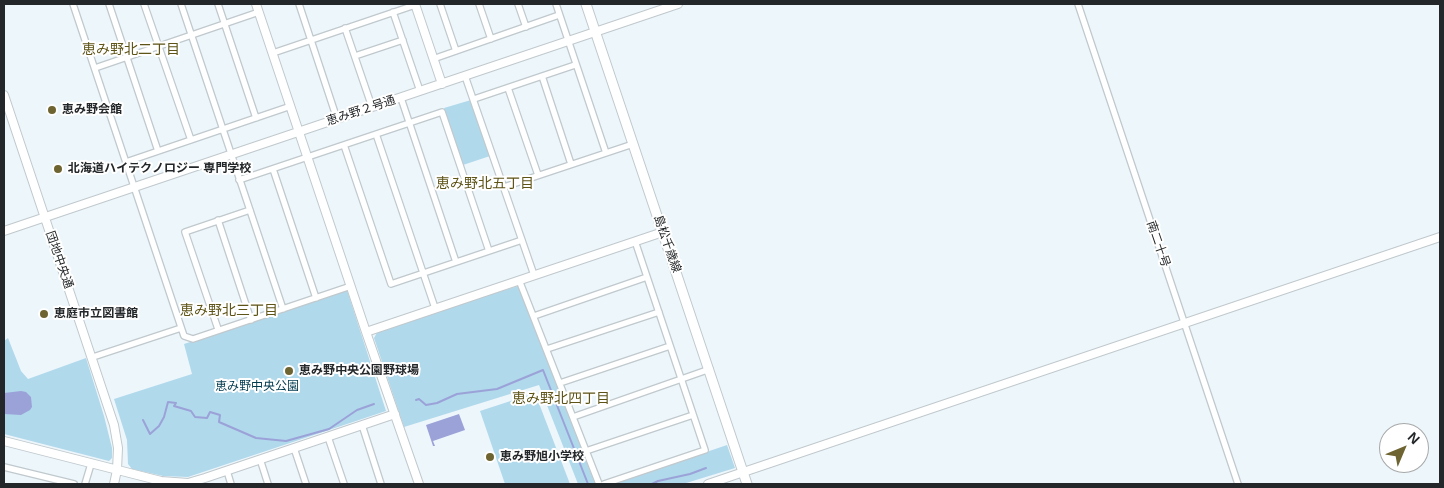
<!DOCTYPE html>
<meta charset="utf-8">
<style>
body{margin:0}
#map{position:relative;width:1444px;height:488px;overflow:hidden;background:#edf6fb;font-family:Arial,sans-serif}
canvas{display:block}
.frame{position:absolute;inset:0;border:5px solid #242729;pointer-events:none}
.north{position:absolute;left:1379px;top:423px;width:50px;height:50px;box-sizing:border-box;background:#fff;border:1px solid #a7a9a9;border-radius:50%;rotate:45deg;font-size:14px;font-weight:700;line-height:20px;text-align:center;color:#242729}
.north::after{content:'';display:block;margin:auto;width:18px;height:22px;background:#6d6431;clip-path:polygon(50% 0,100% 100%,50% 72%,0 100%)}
</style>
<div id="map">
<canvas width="1444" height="488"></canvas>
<div class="frame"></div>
<div class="north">N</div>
</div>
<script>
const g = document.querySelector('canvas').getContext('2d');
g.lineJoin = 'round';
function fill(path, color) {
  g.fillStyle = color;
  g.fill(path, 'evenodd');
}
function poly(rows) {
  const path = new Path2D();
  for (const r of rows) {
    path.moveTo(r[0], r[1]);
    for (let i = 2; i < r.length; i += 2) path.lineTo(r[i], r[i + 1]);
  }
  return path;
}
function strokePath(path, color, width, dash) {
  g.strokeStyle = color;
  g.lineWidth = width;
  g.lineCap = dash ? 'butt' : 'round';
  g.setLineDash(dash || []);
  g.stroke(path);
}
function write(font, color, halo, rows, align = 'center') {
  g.font = font + ' Arial,"Noto Sans JP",sans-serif';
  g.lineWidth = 4;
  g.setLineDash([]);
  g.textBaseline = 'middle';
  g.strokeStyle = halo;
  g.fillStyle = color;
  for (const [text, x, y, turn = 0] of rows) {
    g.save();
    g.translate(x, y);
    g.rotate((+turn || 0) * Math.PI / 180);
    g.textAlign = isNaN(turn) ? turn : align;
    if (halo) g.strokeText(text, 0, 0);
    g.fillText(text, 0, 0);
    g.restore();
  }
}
const green = poly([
 [471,100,490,156,463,165,444,108],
 [518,286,595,484,578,484,539,385,404,427,374,338,379,329],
 [347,290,386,411,188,477,163,476,132,469,128,464,127,440,114,399,192,374,184,344],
 [8,338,21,371,28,379,86,358,104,416,112,448,112,458,109,461,4,434,4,341],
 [535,393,570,484,505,484,480,411],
 [727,445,735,468,683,484,612,484]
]);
const water = poly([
 [21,391,26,392,31,397,32,407,30,410,21,415,4,414,4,393],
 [459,414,465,430,433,441,435,446,433,446,426,425]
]);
const stream = poly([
 [416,400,419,399,426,405,437,403,457,394,497,389,543,370,588,484],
 [143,420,150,434,159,426,164,417,168,402,176,403,174,406,191,411,195,417,207,418,210,412,220,415,219,422,256,438,286,441,329,429,357,410,374,404],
 [652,484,658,481,690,474,706,468]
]);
const minor = poly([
 [73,4,184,336,193,339,351,286],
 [109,4,158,151],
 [144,4,191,140],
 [181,4,283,309],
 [218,4,256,118],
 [299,4,337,119],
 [440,4,456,51],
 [479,4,491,39],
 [518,4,526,27],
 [556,4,606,153],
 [1078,4,1238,484],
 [393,12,420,91],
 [345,28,372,107],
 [273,53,415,5],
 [355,56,403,40],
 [433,59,559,15],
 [95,68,259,12],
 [465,76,534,275],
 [542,76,571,164],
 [508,88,538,175],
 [401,98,456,262],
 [474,99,575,65],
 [376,134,435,308],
 [344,145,391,284,522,240],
 [126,162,291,106],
 [273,169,316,298],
 [239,180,442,112,489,251],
 [504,187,633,144],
 [218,220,251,320],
 [519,280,599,484],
 [534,316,647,277],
 [218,329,185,232,250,210],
 [547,349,659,312],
 [93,357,181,328],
 [560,383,670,346],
 [573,417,710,369],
 [362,425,381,484],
 [328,437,344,484],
 [294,448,306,484],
 [586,451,693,415],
 [260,459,268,484],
 [4,467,74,484],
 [227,471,231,484],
 [85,484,91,464],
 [604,484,705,450,635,241]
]);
const tertiary = poly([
 [256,4,366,332,419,484],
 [415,4,442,84],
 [4,95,114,425,118,448,117,470,114,484],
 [4,231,678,4],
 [366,332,663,232],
 [4,441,161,481,188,483,205,478,395,414],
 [708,484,1440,237]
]);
const secondary = poly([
 [586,4,747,484]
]);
const markers = [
 [52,110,5,"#6d6431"],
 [58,169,5,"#6d6431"],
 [44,314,5,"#6d6431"],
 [289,371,5,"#6d6431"],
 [490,457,5,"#6d6431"]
];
const poiNames = [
 ["恵み野会館",62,110],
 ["北海道ハイテクノロジー 専門学校",68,169],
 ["恵庭市立図書館",54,314],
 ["恵み野中央公園野球場",299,371],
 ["恵み野旭小学校",500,457]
];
const streetNames = [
 ["恵み野２号通",361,111,-18],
 ["島松千歳線",667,244,71],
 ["南二十号",1158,244,71],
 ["団地中央通",59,260,71]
];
const parkNames = [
 ["恵み野中央公園",257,387]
];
const neighbourhoodNames = [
 ["恵み野北二丁目",131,50],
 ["恵み野北五丁目",485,184],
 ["恵み野北三丁目",229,311],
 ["恵み野北四丁目",561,399]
];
fill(green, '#b1d9ec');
fill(water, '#9ba2d8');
strokePath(stream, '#9ba2d8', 2);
strokePath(minor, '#c0c9cd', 8);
strokePath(tertiary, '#c0c9cd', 10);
strokePath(secondary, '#c0c9cd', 11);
strokePath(minor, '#fff', 5.5);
strokePath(tertiary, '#fff', 8);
strokePath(secondary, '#fff', 9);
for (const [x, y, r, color] of markers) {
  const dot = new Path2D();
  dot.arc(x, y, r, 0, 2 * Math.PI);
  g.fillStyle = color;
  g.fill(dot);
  strokePath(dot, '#fff', 2);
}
write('bold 12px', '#242729', '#fff', poiNames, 'left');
write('12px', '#242729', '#fff', streetNames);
write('12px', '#003a4e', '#fff', parkNames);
write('14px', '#5e5417', '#fff', neighbourhoodNames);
</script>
